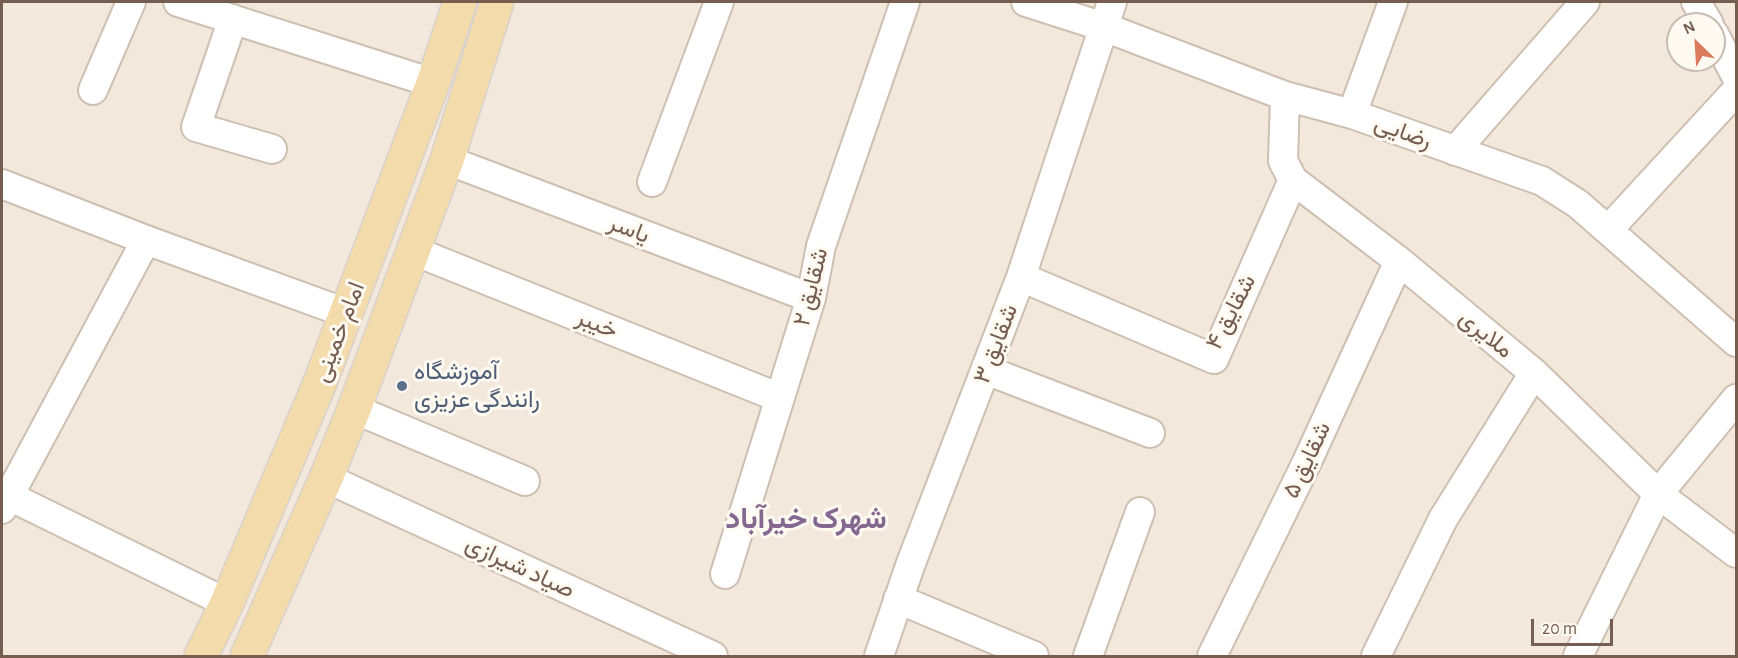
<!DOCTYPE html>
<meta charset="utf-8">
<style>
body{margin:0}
#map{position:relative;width:1738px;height:658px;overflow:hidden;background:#fbf6ec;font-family:"Alegreya Sans",sans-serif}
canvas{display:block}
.frame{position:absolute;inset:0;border:3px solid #755e50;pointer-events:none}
.north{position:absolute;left:1666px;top:12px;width:60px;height:60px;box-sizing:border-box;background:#fefaf2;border:2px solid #c7bcb1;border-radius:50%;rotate:335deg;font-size:16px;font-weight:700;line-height:24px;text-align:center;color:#755e50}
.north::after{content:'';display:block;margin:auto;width:21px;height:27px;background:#da7c5c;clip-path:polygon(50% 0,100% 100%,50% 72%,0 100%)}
.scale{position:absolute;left:1531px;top:619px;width:82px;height:27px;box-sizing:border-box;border:3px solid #755e50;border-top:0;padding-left:8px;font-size:18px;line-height:21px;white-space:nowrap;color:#755e50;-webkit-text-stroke:4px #fefaf2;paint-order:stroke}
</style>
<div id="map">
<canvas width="1738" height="658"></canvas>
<div class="frame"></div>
<div class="north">N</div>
<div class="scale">20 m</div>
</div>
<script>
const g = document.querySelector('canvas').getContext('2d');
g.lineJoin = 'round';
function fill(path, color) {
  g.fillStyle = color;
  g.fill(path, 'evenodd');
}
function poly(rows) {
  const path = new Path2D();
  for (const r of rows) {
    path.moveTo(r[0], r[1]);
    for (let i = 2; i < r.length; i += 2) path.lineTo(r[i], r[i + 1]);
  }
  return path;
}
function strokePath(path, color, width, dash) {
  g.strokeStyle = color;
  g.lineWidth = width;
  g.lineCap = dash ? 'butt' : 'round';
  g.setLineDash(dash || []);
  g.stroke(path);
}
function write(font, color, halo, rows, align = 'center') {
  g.font = font + ' "Alegreya Sans",Vazirmatn,sans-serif';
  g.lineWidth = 6;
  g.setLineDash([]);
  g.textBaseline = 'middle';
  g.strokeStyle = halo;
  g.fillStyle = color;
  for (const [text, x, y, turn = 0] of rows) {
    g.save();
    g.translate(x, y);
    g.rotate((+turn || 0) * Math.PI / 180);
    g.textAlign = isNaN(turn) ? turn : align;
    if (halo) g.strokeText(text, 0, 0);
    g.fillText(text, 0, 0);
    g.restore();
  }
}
const residential = poly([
 [2,2,1736,2,1736,656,2,656],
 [1678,24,1714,24,1714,60,1678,60]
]);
const minor = poly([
 [178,2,433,83],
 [1026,2,1104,27,1285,96,1352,114,1542,181,1578,204,1736,342],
 [1696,2,1709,24],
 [233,19,196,127,272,149],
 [1714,34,1736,76],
 [93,90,131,2],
 [1285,96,1283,161,1293,180,1399,261,1534,373,1658,494,1736,553],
 [1352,114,1393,2],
 [1455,151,1585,2],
 [447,160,811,298],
 [652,182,719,2],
 [2,184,146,240,346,313],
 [1608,230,1736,91],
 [414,251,780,398],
 [1021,277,1214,359,1293,180],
 [986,370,1150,433],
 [354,409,525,481],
 [326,478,713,656],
 [9,496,227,603],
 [2,509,146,240],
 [725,574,811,298,821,246,905,2],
 [898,599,1034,656],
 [879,656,911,563,1021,277,1112,2],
 [1088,656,1140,512],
 [1212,656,1306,464,1399,261],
 [1376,656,1443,519,1534,373],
 [1578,656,1658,494,1736,399]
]);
const major = poly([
 [201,656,227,603,319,385,433,83,460,2],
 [247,656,326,478,354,409,447,160,497,2]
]);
const markers = [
 [402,386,6,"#5c6f8a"]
];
const streetNames = [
 ["رضایی",1403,132,20],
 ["یاسر",629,229,21],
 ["شقایق ۲",811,287,-76],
 ["شقایق ۴",1231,312,-63],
 ["خیبر",597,324,22],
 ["امام خمینی",339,332,-69],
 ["ملایری",1486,334,39],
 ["شقایق ۳",996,344,-69],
 ["شقایق ۵",1307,460,-65],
 ["صیاد شیرازی",520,567,25]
];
const serviceNames = [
 ["آموزشگاه",414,372],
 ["رانندگی عزیزی",414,400]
];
const districtNames = [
 ["شهرک خیرآباد",806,519]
];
fill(residential, '#f2e8db');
strokePath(minor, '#cdbfb2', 32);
strokePath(major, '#d8d2ce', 36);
strokePath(minor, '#fff', 28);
strokePath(major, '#f3dbab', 33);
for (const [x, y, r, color] of markers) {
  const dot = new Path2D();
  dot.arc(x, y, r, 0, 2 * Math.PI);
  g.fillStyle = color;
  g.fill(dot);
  strokePath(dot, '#fefaf2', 2);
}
write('24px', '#755e50', '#fefaf2', streetNames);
write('24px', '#4e5e75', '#fefaf2', serviceNames, 'left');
write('bold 30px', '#846890', '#fefaf2', districtNames);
</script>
